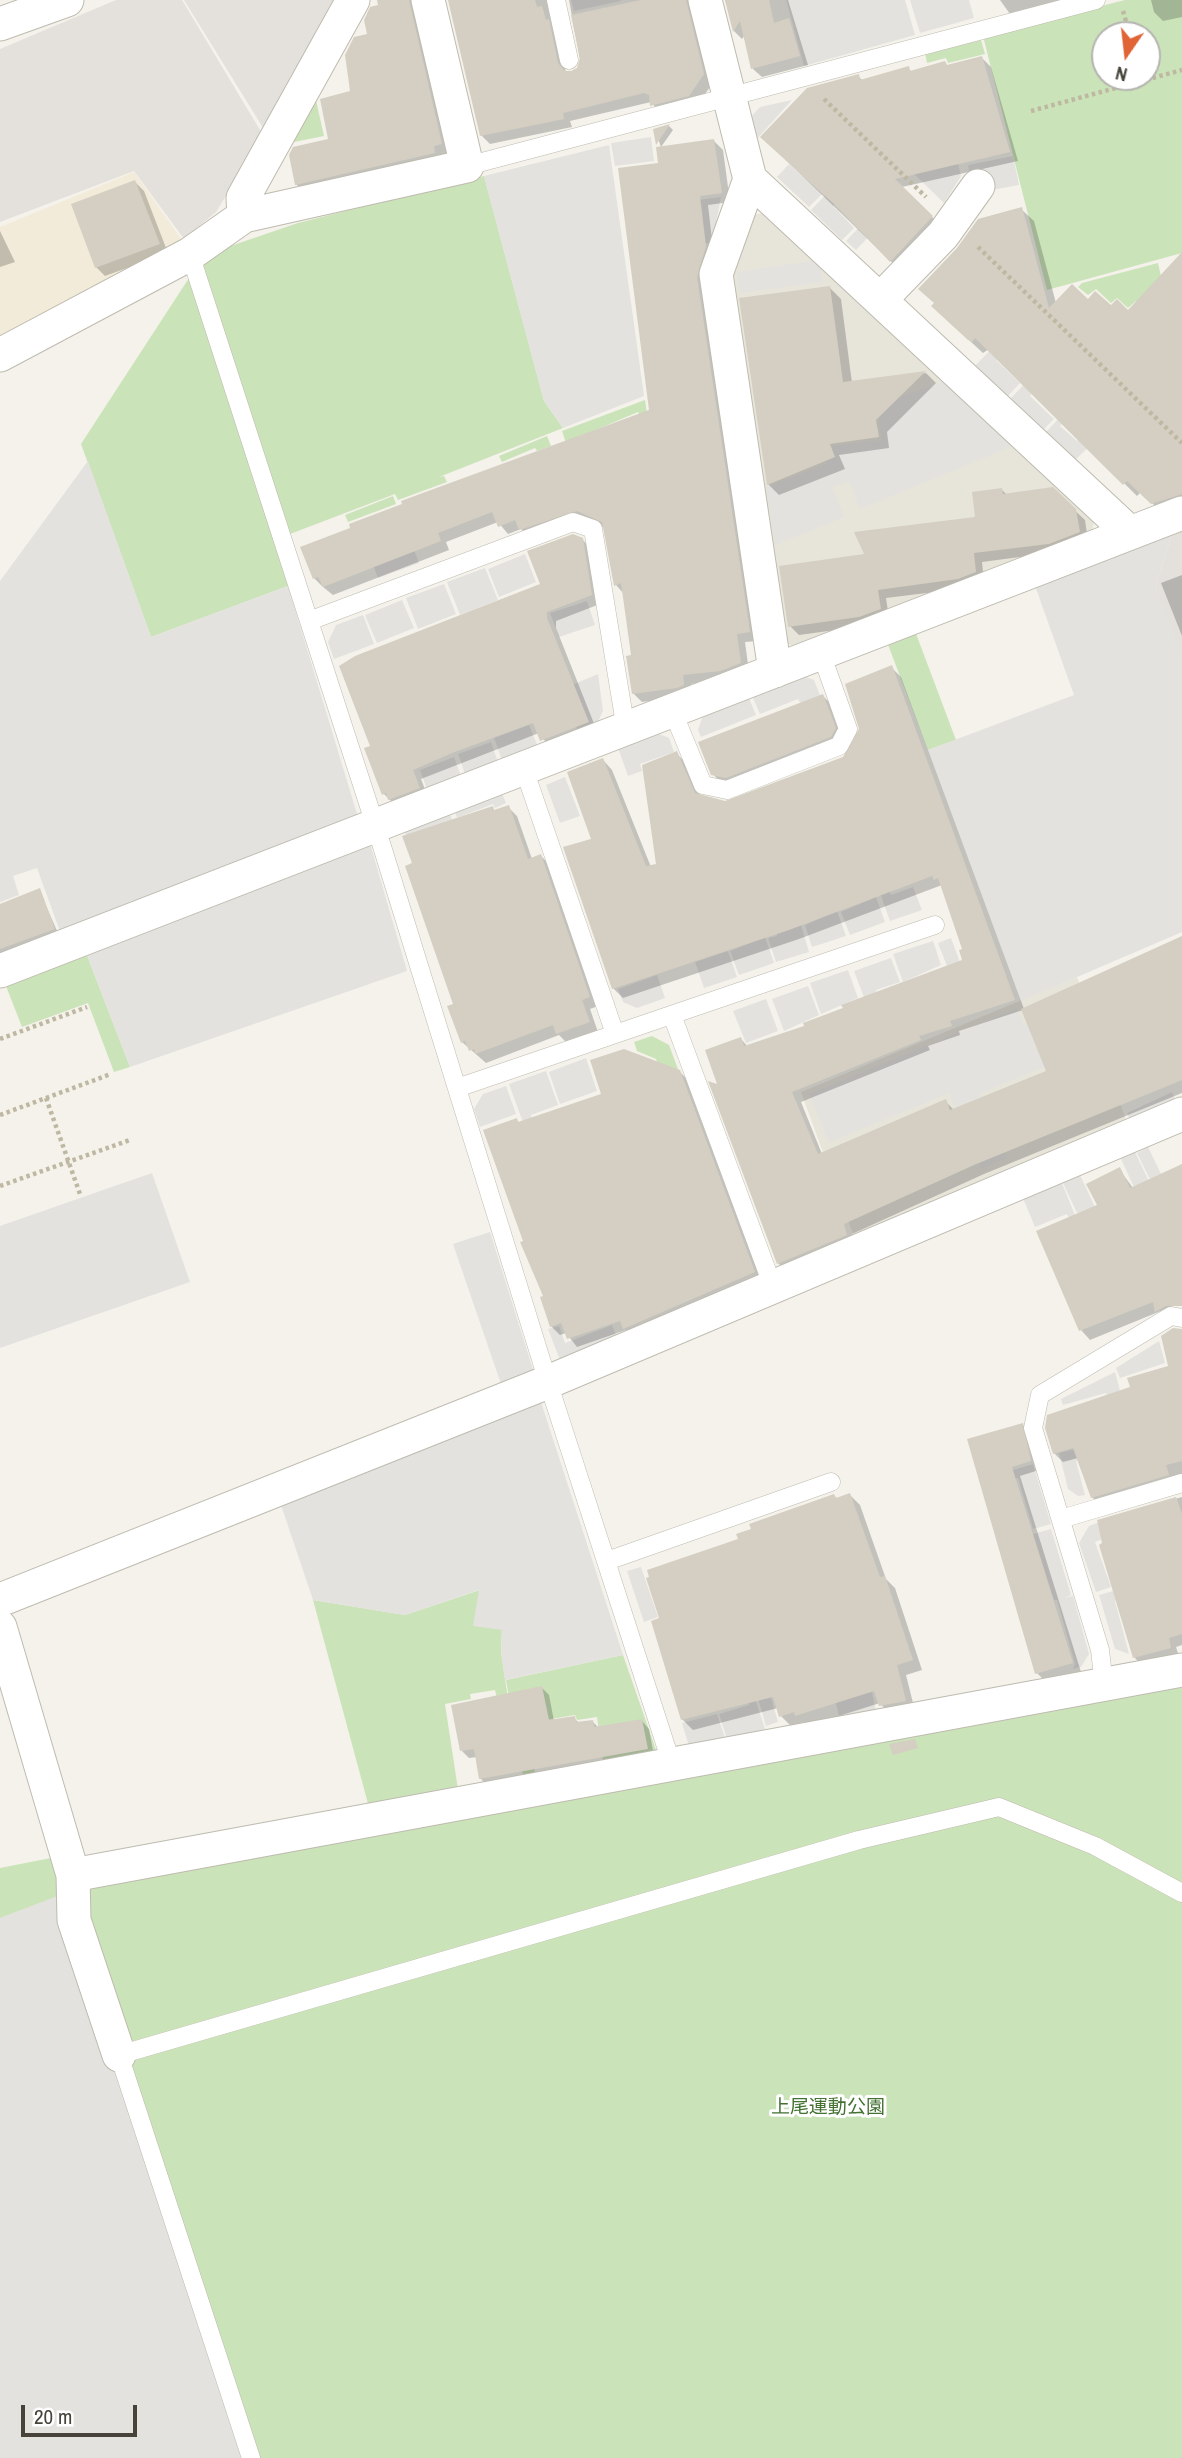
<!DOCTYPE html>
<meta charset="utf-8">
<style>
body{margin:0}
#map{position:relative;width:1182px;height:2458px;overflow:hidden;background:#f4f2eb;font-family:"Archivo Narrow",sans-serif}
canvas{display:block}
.north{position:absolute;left:1091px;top:21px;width:70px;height:70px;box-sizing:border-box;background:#fff;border:2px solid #b5b4b0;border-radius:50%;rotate:194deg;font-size:19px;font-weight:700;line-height:28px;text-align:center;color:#47433a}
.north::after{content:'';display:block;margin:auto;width:24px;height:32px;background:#e06436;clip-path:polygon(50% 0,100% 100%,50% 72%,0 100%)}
.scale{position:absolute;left:21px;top:2405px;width:116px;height:32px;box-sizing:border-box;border:4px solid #47433a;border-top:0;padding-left:9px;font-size:21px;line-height:24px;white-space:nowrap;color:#47433a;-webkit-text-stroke:5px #fff;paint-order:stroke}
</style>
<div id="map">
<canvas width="1182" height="2458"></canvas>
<div class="north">N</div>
<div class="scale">20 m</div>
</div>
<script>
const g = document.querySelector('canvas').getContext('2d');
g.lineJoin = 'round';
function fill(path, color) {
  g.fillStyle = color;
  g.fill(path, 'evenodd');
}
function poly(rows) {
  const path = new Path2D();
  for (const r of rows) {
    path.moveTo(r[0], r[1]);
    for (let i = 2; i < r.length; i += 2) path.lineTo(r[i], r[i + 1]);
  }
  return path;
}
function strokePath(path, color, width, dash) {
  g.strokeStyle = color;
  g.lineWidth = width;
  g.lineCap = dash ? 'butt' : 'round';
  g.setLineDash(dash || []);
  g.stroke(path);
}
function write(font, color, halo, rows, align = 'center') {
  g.font = font + ' "Archivo Narrow","Noto Sans JP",sans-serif';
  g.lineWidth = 6;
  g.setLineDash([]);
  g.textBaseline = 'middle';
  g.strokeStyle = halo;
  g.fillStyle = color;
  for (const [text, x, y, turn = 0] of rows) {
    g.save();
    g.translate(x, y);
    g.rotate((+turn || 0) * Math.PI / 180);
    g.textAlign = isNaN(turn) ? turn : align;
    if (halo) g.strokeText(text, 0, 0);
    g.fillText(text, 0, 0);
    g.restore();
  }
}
const residential = poly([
 [772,211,1095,517,1091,536,800,651,784,641,730,278,749,216],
 [1077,977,1126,1120,854,1237,801,1092]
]);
const commercial = poly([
 [134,172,184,243,0,347,0,227]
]);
const industrial = poly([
 [116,0,182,0,263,135,216,212,184,239,134,171,0,222,0,49],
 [184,0,343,0,265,131],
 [1182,530,1182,654,1181,654,1155,590,1172,533]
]);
const green = poly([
 [1125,0,1182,0,1182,253,1047,290,983,36],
 [1105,35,1147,35,1147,77,1105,77],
 [981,40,985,54,948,63,946,58,927,63,925,53],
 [315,96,324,136,289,143],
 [484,176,544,401,563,428,439,477,444,476,447,482,398,500,395,494,290,534,203,265,210,253,298,223],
 [1158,263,1172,325,1167,328,1136,301,1128,308,1117,298,1111,303,1096,289,1088,295,1078,287,1082,283],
 [189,278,195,282,288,586,151,637,81,444],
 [645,400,651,442,638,412,579,437,568,449,562,431],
 [547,436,551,446,537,451,535,448,502,462,499,456],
 [393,496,396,504,348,522,345,515],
 [915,631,956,740,928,750,887,642],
 [85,950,130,1067,114,1072,88,1003,22,1027,4,981],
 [652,1036,669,1045,682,1080,662,1075,656,1059,637,1051,634,1042],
 [480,1590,502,1629,501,1652,510,1712,501,1714,495,1690,470,1694,471,1699,445,1704,459,1796,370,1811,313,1600,405,1615],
 [623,1655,657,1753,603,1761,597,1717,577,1720,575,1715,533,1722,530,1741,535,1773,523,1776,506,1680],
 [1182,1687,1182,2458,0,2458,0,1868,51,1858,100,1884]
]);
const parking = poly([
 [571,0,621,0,621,1,574,11],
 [786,0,905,0,915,35,804,66],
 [910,0,969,0,974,18,920,33],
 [792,100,755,141,748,120,760,107],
 [651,137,654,161,615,166,611,143],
 [609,145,644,396,563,428,544,401,484,176],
 [1013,156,1019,185,992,190,970,178,968,165],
 [958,163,961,176,944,203,912,172],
 [789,164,822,194,809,207,777,177],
 [837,183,846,192,833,206,854,228,842,240,811,210],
 [721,197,712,243,698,244,666,204],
 [884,201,894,210,856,250,846,241],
 [820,260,823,282,740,293,737,272],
 [1003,337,1011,344,996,360,1020,383,1007,397,975,366],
 [1036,372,1045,380,1030,396,1054,419,1043,430,1010,399],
 [948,380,1015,445,860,509,850,481,832,487,844,517,775,545,766,487,827,464,824,447,882,440,877,405],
 [1063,414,1067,418,1060,426,1077,441,1079,438,1093,443,1075,460,1045,433],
 [88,461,151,637,288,586,357,814,352,829,61,934,37,868,13,876,19,895,0,902,0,581],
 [1172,533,1155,590,1182,654,1182,932,1021,1001,928,750,1074,695,1034,583],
 [410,539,419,563,378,578,373,565],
 [525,554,536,582,499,597,488,569],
 [485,568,498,600,460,615,447,582],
 [444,584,456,614,418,629,406,598],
 [402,600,414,628,377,643,365,615],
 [587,601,595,625,559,637,550,613],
 [363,615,374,644,334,659,328,642,336,625],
 [598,674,603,711,597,724,578,732,574,720,572,685],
 [799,674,814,680,821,698,802,706,798,699,760,714,751,693],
 [748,696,756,715,701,737,698,730,703,715],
 [529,725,540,752,504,766,494,738],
 [659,734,669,738,674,752,640,764,642,771,628,776,618,748],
 [491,742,499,765,466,777,458,754],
 [454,757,462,779,428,792,420,770],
 [565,777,580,816,560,823,546,785],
 [501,791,506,803,495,808,493,804,457,818,454,809],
 [449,812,454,824,409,842,404,830],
 [369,840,407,971,130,1067,85,950],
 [913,887,922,910,890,921,880,893,889,889,891,895],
 [876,897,885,922,850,935,841,912],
 [837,911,846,936,812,947,805,925],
 [801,925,809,952,776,962,768,938,777,936,777,932],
 [765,937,774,963,739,975,730,951],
 [951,938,971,992,959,997,938,943],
 [933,941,941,965,903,982,893,954],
 [728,951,737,977,704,988,695,962],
 [891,958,900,982,876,990,877,995,865,1000,854,971],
 [848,970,858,998,821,1014,810,983],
 [657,975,665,998,637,1008,623,1002,618,989],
 [808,986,819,1015,784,1031,772,999],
 [766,999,778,1031,746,1043,733,1011],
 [1016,1009,1024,1026,1065,1010,1082,1052,980,1093,1007,1158,981,1169,949,1093,829,1142,809,1094],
 [586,1058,597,1091,560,1104,549,1072],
 [546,1071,558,1105,531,1115,534,1125,525,1128,509,1084],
 [506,1086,516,1114,480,1127,474,1109,483,1094],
 [1172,1092,1176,1101,1131,1122,1127,1113],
 [1148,1147,1178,1209,1167,1214,1137,1153],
 [1135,1152,1165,1215,1150,1222,1121,1159],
 [152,1173,190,1282,0,1348,0,1226],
 [1080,1175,1117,1254,1100,1262,1063,1183],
 [1061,1181,1077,1220,1071,1223,1067,1214,1035,1227,1023,1198],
 [490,1232,534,1373,501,1384,453,1244],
 [612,1325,617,1338,560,1360,548,1329,559,1326,565,1343],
 [1159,1341,1165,1363,1120,1378,1116,1368],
 [1115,1372,1123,1402,1111,1406,1106,1393,1063,1405,1061,1399],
 [541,1402,623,1655,505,1680,501,1652,502,1630,473,1626,479,1590,405,1615,313,1600,281,1505],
 [1094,1444,1097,1455,1076,1461,1085,1495,1078,1496,1068,1489,1059,1453],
 [1033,1464,1051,1524,1033,1529,1018,1478,982,1488,980,1480],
 [1136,1509,1142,1525,1095,1542,1111,1587,1096,1592,1079,1543,1089,1526],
 [1051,1529,1071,1595,1064,1598,1073,1596,1089,1654,1081,1667,1073,1669,1075,1664,1057,1600,1054,1600,1033,1534],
 [641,1567,658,1617,644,1622,627,1571],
 [1153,1580,1156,1590,1115,1601,1129,1654,1115,1649,1099,1595],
 [823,1652,863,1694,872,1692,876,1711,840,1720],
 [763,1670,778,1722,766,1726,751,1674],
 [755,1698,765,1729,727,1739,719,1714,749,1705,748,1701],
 [717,1714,725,1738,689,1746,682,1723],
 [65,1893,244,2458,0,2458,0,1918]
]);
const shadow = poly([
 [378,0,421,0,450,153,305,193,296,184,330,141,352,93,380,7],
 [450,0,559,0,553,12,566,73,573,73,581,65,569,0,697,0,712,84,698,104,661,114,651,102,570,121,572,127,490,144,481,135],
 [725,0,788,0,808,65,762,77,753,69,745,35,742,39,734,31],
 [1000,0,1083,0,1010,14],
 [1151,0,1182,0,1182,17,1163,21,1154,12],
 [982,58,991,67,1018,161,902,187,941,226,900,270,762,137,858,76,863,81,908,68,912,72,945,63,949,67],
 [669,126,673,130,661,147,655,130],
 [714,141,723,150,730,202,708,205,758,641,745,642,749,672,729,680,691,684,692,694,687,696,642,702,633,693,633,657,624,594,616,585,605,528,580,519,529,538,521,529,508,534,498,522,446,542,449,550,333,595,323,587,314,578,651,411,660,165],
 [135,182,144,191,168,253,105,276,96,267],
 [1021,209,1034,221,1056,303,1088,301,1128,313,1182,271,1182,509,1165,516,1141,492,1137,496,989,349,983,353,946,319],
 [0,231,15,262,0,267],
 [830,288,841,299,852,383,926,373,936,383,887,432,889,448,839,455,845,469,779,495,768,484],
 [1052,489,1085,520,1088,541,1058,552,982,562,984,581,967,588,886,598,889,618,865,626,799,635,790,626,866,556,977,518,1002,490,1008,496],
 [582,539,591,549,600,604,556,621,556,628,597,731,551,749,539,733,421,779,428,797,393,803,384,794,372,747,542,585],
 [1182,575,1182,636,1161,583],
 [891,667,901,677,1024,1009,1182,942,1182,1093,984,1174,852,1234,856,1244,788,1273,778,1263,720,1087,741,1039,748,1047,806,1027,964,961,964,951,942,885,799,939,623,998,613,988,593,840,603,760,612,770,651,867,658,865,676,753,686,763,701,797,726,803,844,758],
 [1023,1010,1048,1072,954,1110,945,1101,822,1154,801,1102,930,1050,928,1046,960,1035,959,1031],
 [823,696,832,705,844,738,722,784,713,774],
 [508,807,517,816,532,859,541,856,550,865,598,1006,590,1009,598,1032,567,1043,559,1035,486,1063,462,1042,456,1005,492,808,496,812],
 [39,890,58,933,0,957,0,906],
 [679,1071,689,1081,763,1281,633,1337,626,1330,577,1347,566,1333,560,1335,551,1326,545,1297,525,1242,516,1120,520,1123],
 [1182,1165,1182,1301,1172,1299,1173,1306,1090,1340,1081,1330,1039,1232,1099,1206,1119,1169,1133,1188],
 [1182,1367,1182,1482,1101,1506,1092,1497,1078,1458,1063,1462,1054,1453,1132,1389],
 [1022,1424,1031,1434,1039,1470,1020,1476,1081,1672,1046,1682,1037,1673,969,1441],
 [850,1495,860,1505,886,1579,895,1588,922,1670,906,1675,915,1711,891,1716,880,1703,807,1726,804,1722,791,1726,781,1716,778,1708,693,1730,682,1719,662,1619,740,1541,834,1496,838,1499],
 [1182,1497,1182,1645,1176,1647,1179,1656,1144,1667,1135,1658,1099,1521],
 [541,1687,549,1695,554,1721,574,1718,580,1724,593,1722,599,1728,642,1721,649,1729,654,1756,488,1786,480,1778,477,1757,469,1758,462,1751]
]);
const building = poly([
 [377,0,409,0,442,144,434,146,435,153,295,185,289,155,293,147,328,139,320,99,350,91,345,55,354,37,367,34,364,20,370,7,378,5],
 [448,0,535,0,537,7,542,6,546,20,549,19,558,63,565,71,571,71,577,68,580,58,571,15,641,0,686,0,704,74,689,96,650,106,649,95,644,93,563,113,564,119,480,136],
 [725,0,769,0,774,23,789,18,800,56,751,69,740,21,733,32],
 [982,56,1010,152,895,179,933,216,890,262,836,206,760,137,807,88,859,74,860,80,909,66,910,71,945,61,947,65],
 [670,124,656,145,653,129],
 [714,139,722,193,700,196,706,246,697,277,750,632,737,634,741,663,720,671,683,675,684,685,677,688,632,694,626,656,631,655,621,583,614,586,602,522,577,511,519,530,515,520,498,527,492,512,438,533,441,541,323,587,318,577,313,579,300,547,350,528,349,524,402,504,401,501,649,410,618,168,658,163,656,147],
 [135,180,160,244,95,268,71,204],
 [1022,207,1049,308,1072,284,1088,299,1095,291,1111,305,1117,299,1128,310,1182,252,1182,494,1151,504,1127,481,1123,485,975,338,972,342,968,340,931,306,934,303,918,289,957,248,978,219],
 [830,286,843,382,926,371,876,420,879,437,830,444,835,457,767,485,739,298],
 [1053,487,1076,509,1080,532,1049,544,974,553,976,572,958,579,878,590,881,609,859,617,788,627,779,566,864,554,854,532,975,517,972,492,1002,488,1003,494],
 [573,534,583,538,592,595,547,612,547,618,589,722,540,741,533,723,452,753,413,770,420,788,388,800,386,793,382,795,364,748,370,746,339,666,355,656,540,584,527,551],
 [892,665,1015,1000,950,1021,952,1026,919,1036,921,1040,792,1092,818,1154,946,1099,950,1110,1046,1071,1021,1009,1182,936,1182,1080,974,1165,844,1224,847,1235,777,1264,708,1081,717,1084,705,1050,741,1037,744,1046,804,1026,803,1023,843,1008,841,1005,962,960,959,950,962,949,938,878,934,880,932,876,789,930,612,989,563,847,591,839,567,772,603,758,646,866,656,864,642,765,677,751,695,793,725,801,843,757,859,729,845,684],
 [823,694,836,728,831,737,726,778,711,775,698,742],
 [509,805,528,859,541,854,590,997,582,1000,590,1022,556,1034,553,1025,475,1054,474,1049,469,1051,465,1041,461,1043,447,1006,453,1004,405,866,412,863,402,836,493,806,494,810],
 [40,888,55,929,0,949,0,904],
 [624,1049,680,1070,755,1272,623,1329,620,1321,567,1339,561,1323,550,1327,540,1297,543,1296,520,1242,523,1241,483,1130,517,1118,518,1122,601,1094,590,1060],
 [1182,1164,1182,1306,1166,1306,1155,1312,1153,1302,1079,1331,1036,1231,1097,1205,1086,1184,1120,1167,1130,1188],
 [1173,1328,1182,1329,1182,1461,1166,1465,1169,1475,1091,1498,1073,1448,1053,1454,1045,1428,1047,1415,1130,1387,1127,1378,1168,1366,1161,1336],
 [1023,1423,1031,1461,1012,1467,1073,1663,1035,1674,967,1439],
 [850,1493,880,1577,885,1576,913,1660,897,1665,906,1701,879,1706,874,1691,795,1716,794,1712,779,1717,773,1697,681,1720,651,1621,659,1618,646,1578,649,1577,647,1570,738,1539,736,1534,751,1529,749,1524,834,1494,836,1498],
 [1176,1497,1182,1514,1182,1634,1169,1638,1171,1648,1133,1658,1099,1545,1102,1543,1097,1520],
 [542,1686,549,1720,575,1716,576,1722,593,1720,594,1727,642,1719,648,1749,479,1779,474,1749,460,1751,451,1705],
 [915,1739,918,1748,893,1755,889,1744]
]);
const path = poly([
 [1123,11,1130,35],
 [824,99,926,197],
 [1031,111,1182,70],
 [978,247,1182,443],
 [0,1039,87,1007],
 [46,1098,80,1194],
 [0,1115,111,1074],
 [0,1186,130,1140]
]);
const service = poly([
 [556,0,569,60],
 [467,166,1096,0],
 [190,254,380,840,548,1382,672,1765],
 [309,621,573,522,593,529,626,730],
 [673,712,703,785,727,790,839,746,848,729,821,653],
 [524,769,615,1034],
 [672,1015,773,1287],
 [457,1088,935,925],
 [1061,1519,1182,1483],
 [607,1561,831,1482],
 [1104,1685,1100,1650,1033,1428,1040,1395,1171,1316,1182,1318],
 [251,2458,119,2055,859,1840,999,1807,1095,1846,1182,1893]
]);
const minor = poly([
 [705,0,750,179,1129,532],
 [0,24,67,0],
 [750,179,716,274,775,671],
 [244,216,243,198,353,0],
 [880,300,943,235,978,186],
 [0,355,190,254,244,216,467,166,428,0],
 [0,971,1182,513],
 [0,1600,548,1382,1182,1114],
 [0,1627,73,1875,74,1920,119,2055],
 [73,1875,1182,1670]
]);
const parkNames = [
 ["上尾運動公園",828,2108]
];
fill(residential, '#e7e4da');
fill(commercial, '#f2ebd9');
fill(industrial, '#e4e1dc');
fill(green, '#cbe3b9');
fill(parking, '#e3e2df');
fill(shadow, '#0003');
fill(building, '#d4cfc2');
strokePath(service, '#bebbaf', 19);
strokePath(minor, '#bebbaf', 35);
strokePath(path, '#beb8a2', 4.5, [3.5, 3.5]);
strokePath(service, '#fff', 18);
strokePath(minor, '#fff', 33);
write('19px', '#447233', '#fff', parkNames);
</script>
